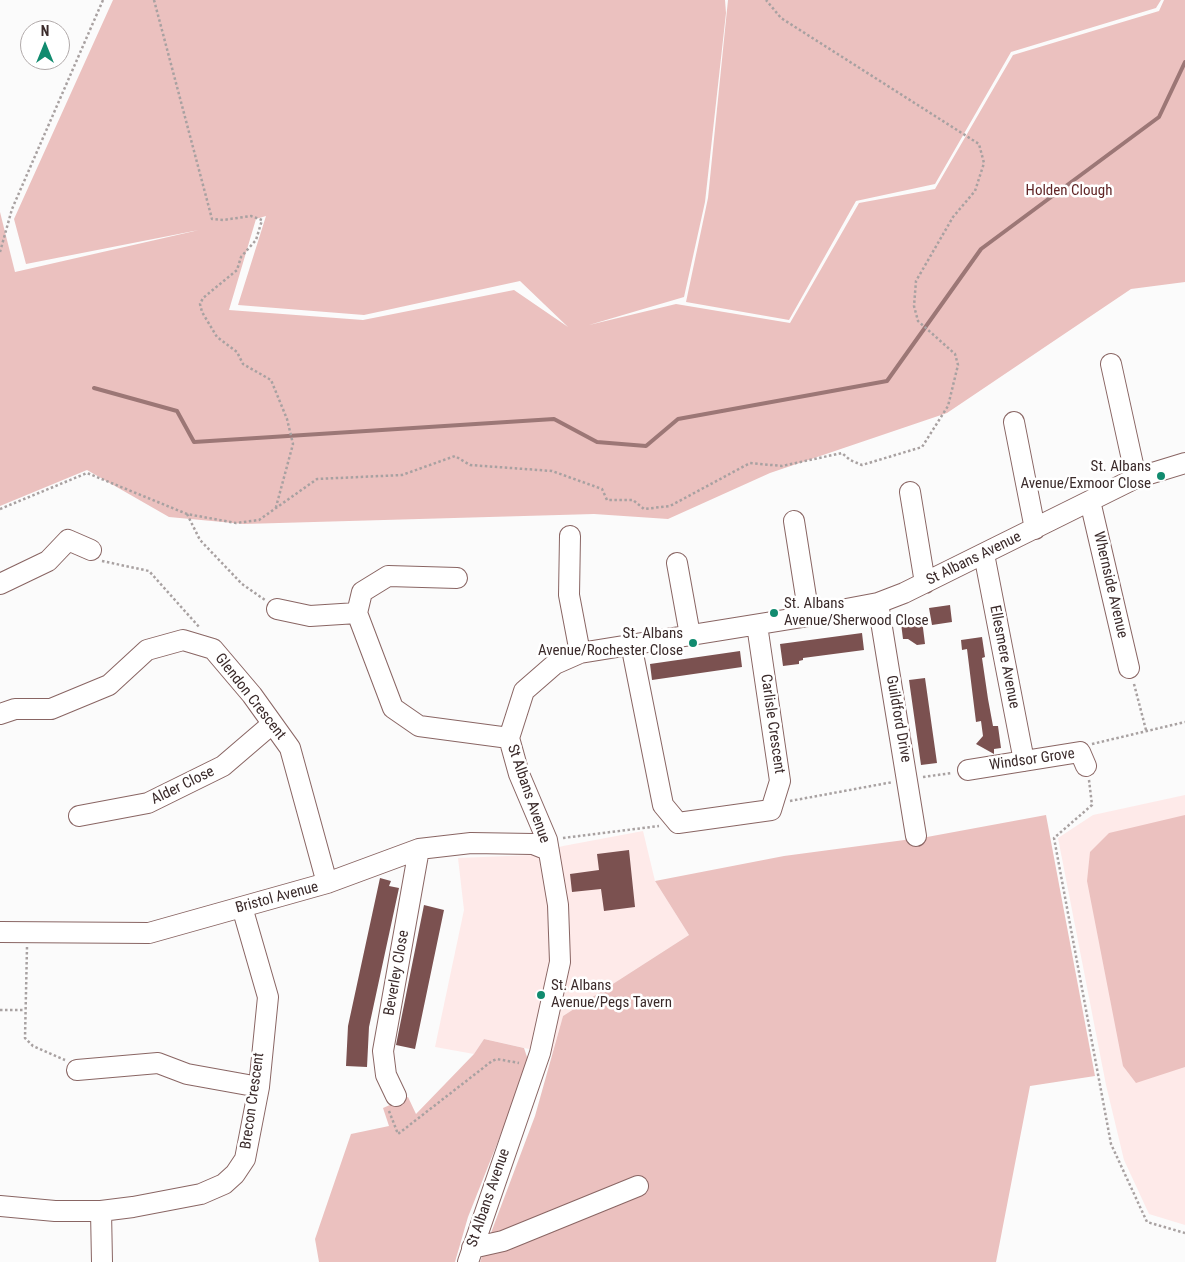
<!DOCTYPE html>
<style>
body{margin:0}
#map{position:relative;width:1185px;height:1262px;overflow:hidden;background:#fbfbfb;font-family:"Roboto Condensed",sans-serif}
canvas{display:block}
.north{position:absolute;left:20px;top:20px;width:50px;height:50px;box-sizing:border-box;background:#fff;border:1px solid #b1aaaa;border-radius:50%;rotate:0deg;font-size:14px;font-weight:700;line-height:20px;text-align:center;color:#3b2b2b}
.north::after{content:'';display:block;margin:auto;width:18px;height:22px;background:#118b6f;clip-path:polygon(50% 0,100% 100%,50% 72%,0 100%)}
</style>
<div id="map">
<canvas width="1185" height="1262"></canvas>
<div class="north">N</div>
</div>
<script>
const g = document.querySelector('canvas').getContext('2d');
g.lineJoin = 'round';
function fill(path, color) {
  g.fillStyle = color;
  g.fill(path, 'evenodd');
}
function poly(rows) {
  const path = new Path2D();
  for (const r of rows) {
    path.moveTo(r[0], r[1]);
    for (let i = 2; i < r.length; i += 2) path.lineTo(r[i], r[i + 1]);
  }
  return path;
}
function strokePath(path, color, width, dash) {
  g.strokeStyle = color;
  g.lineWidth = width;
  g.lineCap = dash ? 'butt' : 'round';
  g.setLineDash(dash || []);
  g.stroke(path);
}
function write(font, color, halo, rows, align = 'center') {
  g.font = font + ' "Roboto Condensed",sans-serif';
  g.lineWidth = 5;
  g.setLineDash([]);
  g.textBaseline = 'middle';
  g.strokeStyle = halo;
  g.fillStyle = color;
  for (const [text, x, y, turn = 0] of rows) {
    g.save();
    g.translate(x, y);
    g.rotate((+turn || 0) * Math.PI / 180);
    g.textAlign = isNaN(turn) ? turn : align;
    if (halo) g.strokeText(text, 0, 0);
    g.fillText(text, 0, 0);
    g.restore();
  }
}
const built = poly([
 [1185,795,1185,1225,1149,1214,1124,1160,1106,1085,1058,838,1093,815],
 [643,831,655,881,689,935,563,1016,552,1054,484,1039,474,1054,435,1047,464,910,458,858,532,855,563,846]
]);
const green = poly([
 [113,0,725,0,726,13,705,202,684,297,589,325,676,304,790,323,859,203,935,189,1013,55,1159,11,1164,0,1185,0,1185,282,1131,289,947,413,770,473,668,519,594,514,244,524,169,517,87,470,0,506,0,212,15,272,199,230,26,264,14,219],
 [266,216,238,305,364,315,520,281,568,327,514,290,363,320,229,310,256,219],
 [728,0,1161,0,1156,8,1011,52,935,184,856,201,789,320,686,302,708,198],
 [1046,815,1095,1076,1030,1086,996,1262,480,1262,535,1116,563,1016,689,935,655,881,784,856,927,837],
 [1185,815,1185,1067,1136,1083,1123,1066,1087,881,1090,852,1109,833],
 [484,1039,524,1048,529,1063,468,1217,455,1262,319,1262,315,1239,351,1134,389,1126,383,1108,408,1097,416,1114,474,1054]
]);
const stream = poly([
 [94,388,177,411,194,442,554,419,597,442,646,446,678,419,887,381,981,249,1159,117,1185,62]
]);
const building = poly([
 [950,605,952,622,932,625,929,608],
 [922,620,925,644,917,645,908,639,903,639,901,623],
 [862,633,864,650,803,658,803,660,799,661,799,664,783,666,780,644],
 [982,637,985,657,982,658,988,699,993,726,998,726,1001,748,994,749,994,754,976,744,983,736,981,721,976,722,967,649,962,650,961,640],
 [740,651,742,667,652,680,650,664],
 [925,678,937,763,921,765,909,680],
 [629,850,635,907,604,911,601,889,572,892,570,874,599,870,597,854],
 [380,878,391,881,389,886,399,888,369,1027,367,1067,346,1066,348,1026],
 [424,905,444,910,415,1049,396,1045]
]);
const path = poly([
 [154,0,212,219,223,220,251,216,262,220,256,240,241,257,237,270,203,298,200,304,202,312,217,337,237,352,243,364,271,380,287,419,293,444,276,507],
 [0,252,12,209,103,0],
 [0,509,87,473,187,514,236,523,259,520,317,479,402,475,455,456,470,465,552,471,602,489,607,500,633,500,644,509,670,506,750,463,782,466,842,453,850,460,862,465,922,447,948,406,958,365,955,354,918,321,914,306,916,281,953,217,975,191,984,163,979,144,781,18,766,0],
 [187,514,200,540,242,584,265,600],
 [102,561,149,571,200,628],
 [1134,684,1146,730],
 [1092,744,1185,722],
 [923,777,952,773],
 [1089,780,1092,805,1054,838,1111,1144,1147,1222,1185,1233],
 [790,801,893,782],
 [563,838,659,826],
 [27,947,25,1038,33,1046,65,1060],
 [0,1010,25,1010],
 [389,1111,398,1134,492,1061,497,1059,519,1063]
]);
const minor = poly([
 [1111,364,1136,478],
 [1014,422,1035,529],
 [910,492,925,583],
 [1090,501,1129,668],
 [794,521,809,616],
 [570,536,569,595,580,653],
 [984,554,1024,761],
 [677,563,690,635],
 [457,578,388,576,362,592,357,613,393,708,419,726,509,738],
 [0,584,48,561,68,540,91,550],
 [878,603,916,836],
 [277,609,310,616,357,613],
 [631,644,663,805,678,823,771,810,780,781,757,625],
 [0,714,15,709,51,709,109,685,147,650,183,640,213,649,252,695,290,748,327,883],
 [968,770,1080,752,1086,766],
 [79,816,148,803,223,766,272,724],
 [0,932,149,933,327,883,419,849,471,843,533,844,548,850],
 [77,1070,158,1063,187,1074,259,1087],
 [396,1096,386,1075,383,1051,419,849],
 [0,1206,55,1211,101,1211,133,1207,201,1194,224,1184,235,1174,245,1159,259,1087,268,997,242,907],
 [101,1211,102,1262],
 [472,1248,503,1241,638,1186],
 [468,1262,540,1053,560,962,558,905,547,840,519,774,509,738,524,691,555,664,580,653,809,616,878,603,904,593,1136,478,1185,463]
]);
const markers = [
 [1161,476,5,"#118b6f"],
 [774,613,5,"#118b6f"],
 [693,643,5,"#118b6f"],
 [541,995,5,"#118b6f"]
];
const parkNames = [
 ["Holden Clough",1069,191]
];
const poiNames = [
 ["St. Albans",1151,467],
 ["Avenue/Exmoor Close",1151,484],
 ["St. Albans",784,604,"left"],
 ["Avenue/Sherwood Close",784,621,"left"],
 ["St. Albans",683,634],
 ["Avenue/Rochester Close",683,651],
 ["St. Albans",551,986,"left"],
 ["Avenue/Pegs Tavern",551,1003,"left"]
];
const streetNames = [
 ["St Albans Avenue",974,559,-26],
 ["Whernside Avenue",1110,585,77],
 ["Ellesmere Avenue",1004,657,79],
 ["Glendon Crescent",250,697,52],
 ["Guildford Drive",898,719,80],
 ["Carlisle Crescent",772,724,82],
 ["Windsor Grove",1032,760,-8],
 ["Alder Close",183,786,-26],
 ["St Albans Avenue",528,794,71],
 ["Bristol Avenue",277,898,-15],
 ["Beverley Close",397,973,-80],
 ["Brecon Crescent",253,1101,-82],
 ["St Albans Avenue",489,1198,-71]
];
fill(built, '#feeae9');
fill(green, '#ebc1bf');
strokePath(stream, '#9c7776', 4);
fill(building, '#7b5150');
strokePath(minor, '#896563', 22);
strokePath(path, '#a8a1a1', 2.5, [2.5, 2.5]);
strokePath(minor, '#fff', 20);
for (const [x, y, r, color] of markers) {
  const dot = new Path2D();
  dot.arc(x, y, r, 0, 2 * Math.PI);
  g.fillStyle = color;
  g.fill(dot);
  strokePath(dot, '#fff', 2);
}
write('15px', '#612627', '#fff', parkNames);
write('15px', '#3b2b2b', '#fff', poiNames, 'right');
write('15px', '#3b2b2b', '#fff', streetNames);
</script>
